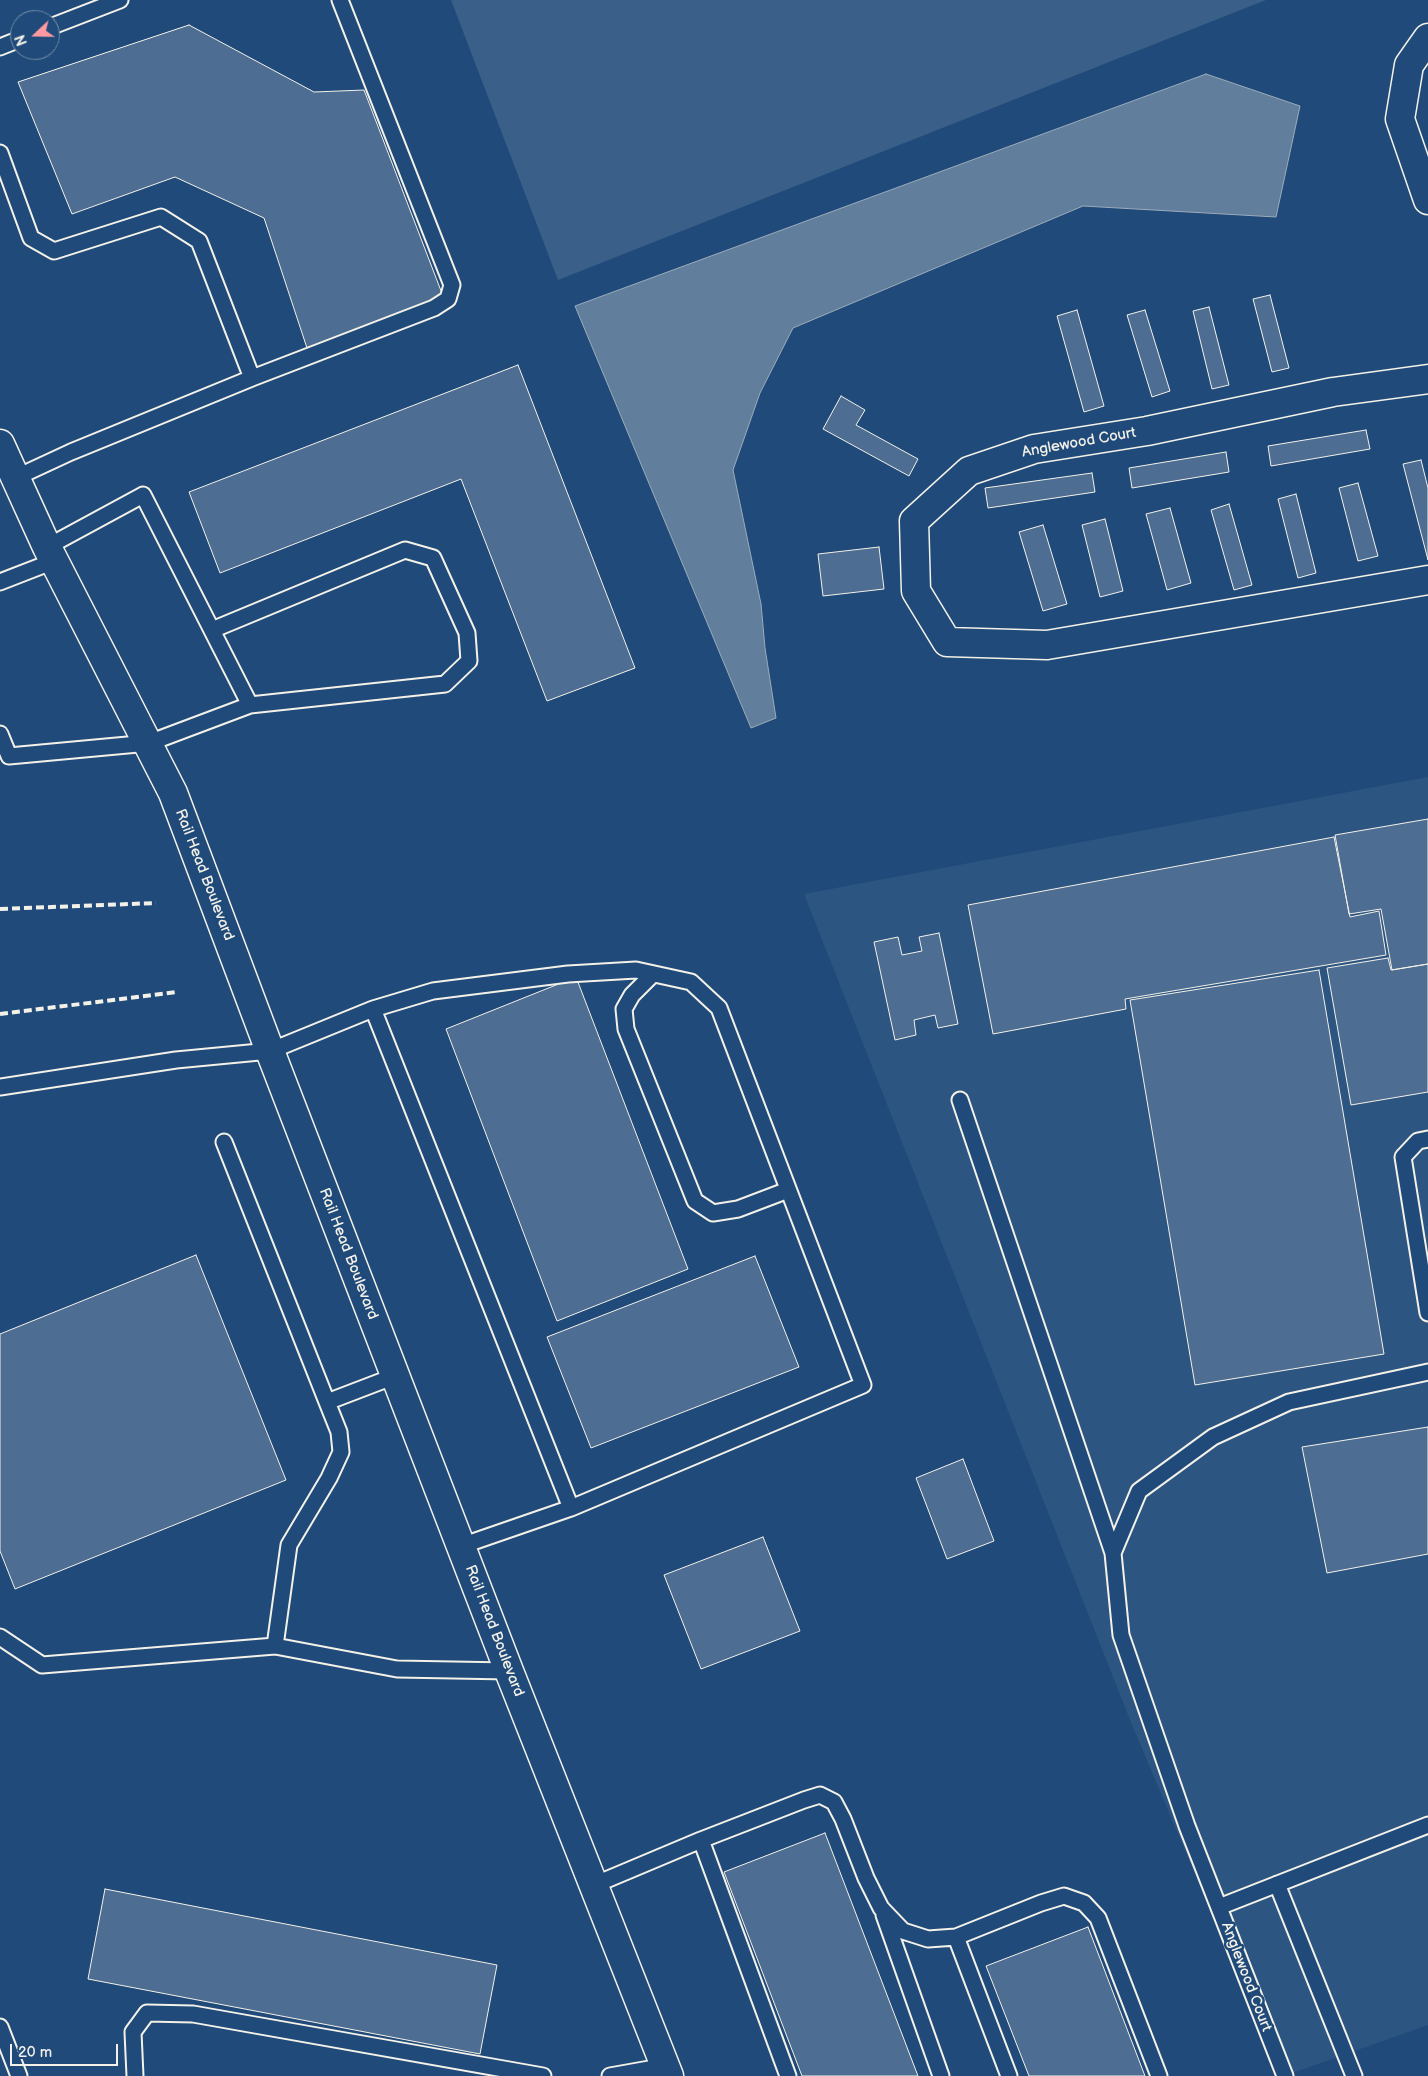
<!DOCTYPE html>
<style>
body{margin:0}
#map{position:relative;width:1428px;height:2076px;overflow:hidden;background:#1f4a7a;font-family:"Balsamiq Sans",sans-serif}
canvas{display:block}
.north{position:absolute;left:10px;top:10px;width:50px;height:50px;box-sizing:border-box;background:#1f4a7a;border:1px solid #748da6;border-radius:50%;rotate:249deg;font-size:14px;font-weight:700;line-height:20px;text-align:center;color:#f4f1e8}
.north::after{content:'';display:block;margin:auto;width:18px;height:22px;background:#ff9aa2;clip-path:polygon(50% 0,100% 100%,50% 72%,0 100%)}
.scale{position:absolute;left:10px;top:2044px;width:108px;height:22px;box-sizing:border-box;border:2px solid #f4f1e8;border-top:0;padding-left:6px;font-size:15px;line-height:18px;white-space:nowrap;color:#f4f1e8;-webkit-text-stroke:4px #1f4a7a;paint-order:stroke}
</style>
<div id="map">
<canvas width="1428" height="2076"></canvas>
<div class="north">N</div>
<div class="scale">20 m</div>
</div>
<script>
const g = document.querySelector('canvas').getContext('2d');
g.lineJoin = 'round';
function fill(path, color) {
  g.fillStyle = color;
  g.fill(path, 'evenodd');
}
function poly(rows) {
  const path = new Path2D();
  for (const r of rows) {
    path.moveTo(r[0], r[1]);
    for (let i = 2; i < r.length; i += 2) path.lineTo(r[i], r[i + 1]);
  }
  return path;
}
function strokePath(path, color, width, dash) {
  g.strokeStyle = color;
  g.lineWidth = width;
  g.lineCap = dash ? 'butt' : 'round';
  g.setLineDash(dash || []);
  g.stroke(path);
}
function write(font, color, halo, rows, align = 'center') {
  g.font = font + ' "Balsamiq Sans",sans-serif';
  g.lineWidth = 5;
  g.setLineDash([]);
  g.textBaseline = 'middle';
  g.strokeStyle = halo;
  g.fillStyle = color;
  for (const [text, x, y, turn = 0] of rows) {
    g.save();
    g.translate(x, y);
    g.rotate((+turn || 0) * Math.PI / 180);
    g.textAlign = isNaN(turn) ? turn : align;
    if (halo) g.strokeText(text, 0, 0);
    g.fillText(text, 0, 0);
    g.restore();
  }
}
const built = poly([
 [1428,777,1428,2025,1284,2076,1280,2076,1130,1720,804,894]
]);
const green = poly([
 [451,0,1266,0,558,280]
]);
const water = poly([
 [1206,74,1300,106,1276,217,1083,206,793,328,760,393,733,470,761,604,765,648,776,718,751,728,575,306,1206,74]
]);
const building = poly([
 [189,25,314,92,364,90,443,296,307,348,264,218,175,177,72,214,18,82,189,25],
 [1270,295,1289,368,1272,372,1253,299,1270,295],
 [1209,307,1229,385,1212,389,1193,311,1209,307],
 [1077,310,1104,406,1084,412,1057,316,1077,310],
 [1145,310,1170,391,1152,397,1127,315,1145,310],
 [518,365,635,668,547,701,461,479,220,573,189,492,518,365],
 [841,396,865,410,856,425,918,459,909,476,823,429,841,396],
 [1366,430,1370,449,1271,466,1268,446,1366,430],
 [1226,452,1229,472,1132,488,1129,468,1226,452],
 [1421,460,1428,488,1428,560,1403,464,1421,460],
 [1092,473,1095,492,988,508,985,488,1092,473],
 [1358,483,1378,556,1358,561,1339,488,1358,483],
 [1296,494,1316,573,1298,578,1278,499,1296,494],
 [1229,504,1252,585,1234,590,1211,510,1229,504],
 [1170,508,1191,583,1167,590,1146,514,1170,508],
 [1105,519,1123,591,1100,597,1082,525,1105,519],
 [1043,525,1067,604,1043,611,1019,532,1043,525],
 [879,547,884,589,823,596,818,554,879,547],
 [1428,819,1428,964,1392,970,1381,909,1349,914,1335,835,1428,819],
 [1334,837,1350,917,1379,911,1386,955,1125,999,1126,1009,993,1034,968,905,1334,837],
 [939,933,958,1024,938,1028,935,1015,914,1020,916,1035,895,1040,874,942,898,937,902,955,922,951,919,937,939,933],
 [1388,958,1391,970,1428,964,1428,1092,1351,1105,1327,968,1388,958],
 [1319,970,1384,1354,1195,1385,1130,1000,1319,970],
 [576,977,688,1269,557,1321,446,1029,576,977],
 [196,1255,286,1480,15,1589,0,1551,0,1334,196,1255],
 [755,1256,799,1367,591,1448,547,1337,755,1256],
 [1428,1427,1428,1554,1327,1573,1302,1447,1428,1427],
 [963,1459,994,1541,947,1559,916,1478,963,1459],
 [763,1537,800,1631,701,1669,664,1575,763,1537],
 [825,1833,918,2076,802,2076,724,1872,825,1833],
 [105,1889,497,1965,480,2054,88,1979,105,1889],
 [1088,1927,1145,2076,1029,2076,986,1966,1088,1927]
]);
const lane = poly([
 [50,27,120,0],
 [0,47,20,39],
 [0,153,31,238,54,251,161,217,199,241,252,378,71,452,15,478],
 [252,378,434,308,448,299,452,285,340,0],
 [0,582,54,561],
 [212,630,405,550,433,558,467,633,469,661,445,684,250,705],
 [0,734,9,756,149,743,250,705,143,495,47,547],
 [653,974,632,995,624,1009,626,1029,695,1201,713,1213,738,1209,788,1190],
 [373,1009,433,991,568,974,636,970,691,982,719,1008,863,1385,571,1508],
 [0,1087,176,1060,270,1051,373,1009,571,1508,461,1546],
 [960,1100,1113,1553],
 [1428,1139,1418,1141,1403,1157,1428,1313],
 [224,1142,327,1402,395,1376],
 [0,1637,42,1665,275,1646,397,1669,509,1671],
 [275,1646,289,1545,329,1478,341,1452,339,1432,327,1402],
 [701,1840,804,1800,820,1795,834,1802,843,1819,866,1878,881,1908,903,1931,928,1939,956,1937,1041,1903,1064,1896,1084,1903,1098,1918,1159,2076],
 [1277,1884,1354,2076],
 [594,1885,701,1840,788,2076],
 [1219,1907,1428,1825],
 [884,1915,941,2076],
 [956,1937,1009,2076],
 [0,2027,19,2076],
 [135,2076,133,2032,147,2013,193,2014,543,2076],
 [610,2076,666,2066],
 [1285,2076,1187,1826,1121,1635,1113,1553,1139,1491,1213,1437,1289,1402,1428,1372]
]);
const street = poly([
 [1428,38,1409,65,1400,119,1428,200],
 [1428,379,1333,392,1147,431,1034,449,969,471,914,521,916,591,947,642,1047,645,1428,580],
 [0,444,47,547,173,793,270,1051,509,1671,669,2076]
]);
const rail = poly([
 [0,909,156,903],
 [0,1014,177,992]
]);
const streetNames = [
 ["Anglewood Court",1079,443,-10],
 ["Rail Head Boulevard",204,875,69],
 ["Rail Head Boulevard",348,1254,69],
 ["Rail Head Boulevard",494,1631,69],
 ["Anglewood Court",1246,1977,69]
];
fill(built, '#2d5581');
fill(green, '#3a5f88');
fill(water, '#627e9d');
strokePath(water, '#9cacbb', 1);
fill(building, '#4d6e92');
strokePath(building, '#f4f1e8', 1);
strokePath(lane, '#f4f1e8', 19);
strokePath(street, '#f4f1e8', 31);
strokePath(lane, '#1f4a7a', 15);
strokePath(street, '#1f4a7a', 28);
strokePath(rail, '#f4f1e8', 4, [8, 4]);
write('15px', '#f4f1e8', '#1f4a7a', streetNames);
</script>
